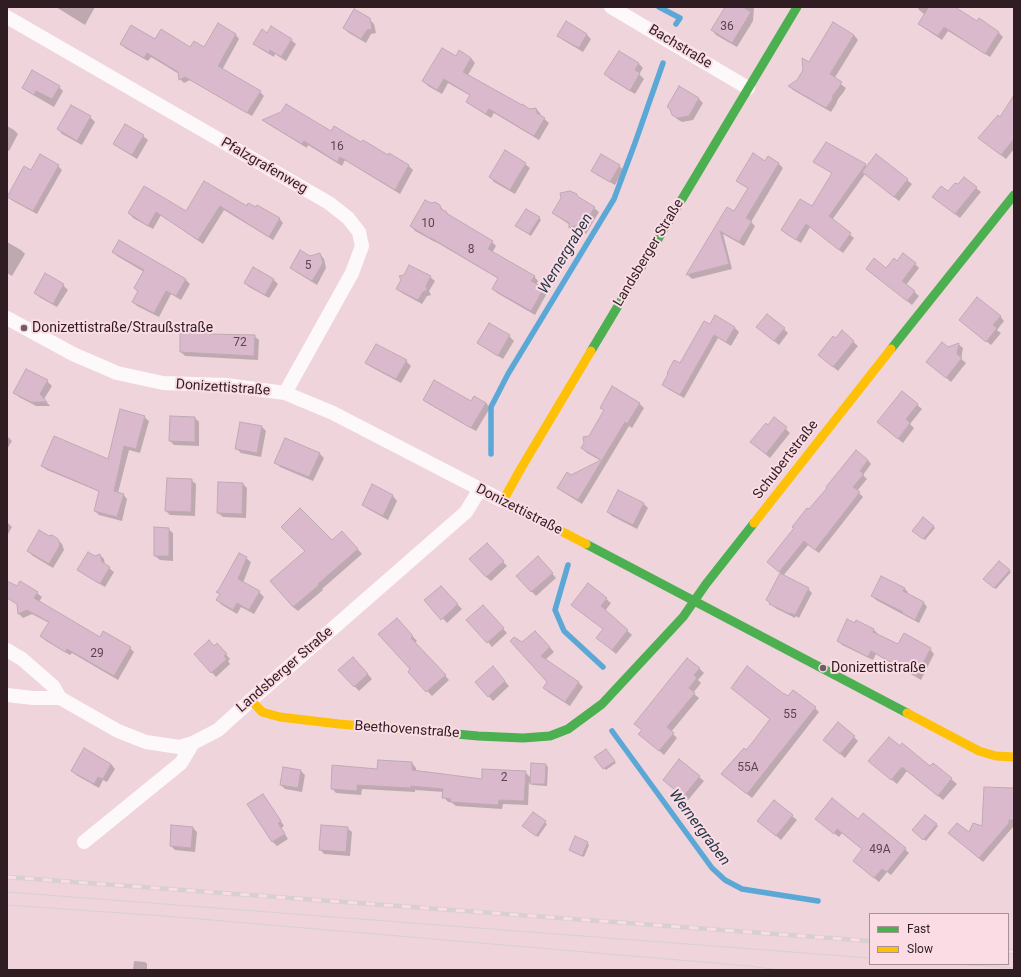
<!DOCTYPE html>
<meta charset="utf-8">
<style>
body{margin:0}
#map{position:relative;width:1021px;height:977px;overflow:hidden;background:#efd4dc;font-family:Roboto,sans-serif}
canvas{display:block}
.frame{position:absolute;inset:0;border:8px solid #2f1d23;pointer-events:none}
.legend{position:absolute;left:869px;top:913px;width:140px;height:52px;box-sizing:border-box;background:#fbdce5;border:1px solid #a99097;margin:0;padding:5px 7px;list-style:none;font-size:12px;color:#2f1d23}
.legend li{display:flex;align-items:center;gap:8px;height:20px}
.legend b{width:20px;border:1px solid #a99097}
</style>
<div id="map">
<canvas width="1021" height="977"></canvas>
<div class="frame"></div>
<ul class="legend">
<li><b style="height:5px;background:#4caf50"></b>Fast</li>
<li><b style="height:5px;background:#ffc107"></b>Slow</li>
</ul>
</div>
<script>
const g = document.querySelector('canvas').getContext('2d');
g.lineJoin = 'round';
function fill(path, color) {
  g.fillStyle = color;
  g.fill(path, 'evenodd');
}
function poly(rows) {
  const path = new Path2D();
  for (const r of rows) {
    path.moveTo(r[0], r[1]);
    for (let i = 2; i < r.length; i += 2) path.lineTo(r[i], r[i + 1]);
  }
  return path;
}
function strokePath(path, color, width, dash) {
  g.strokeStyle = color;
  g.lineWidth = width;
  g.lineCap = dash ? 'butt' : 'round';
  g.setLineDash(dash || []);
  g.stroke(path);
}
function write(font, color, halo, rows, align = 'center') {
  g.font = font + ' Roboto,sans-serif';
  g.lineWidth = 4;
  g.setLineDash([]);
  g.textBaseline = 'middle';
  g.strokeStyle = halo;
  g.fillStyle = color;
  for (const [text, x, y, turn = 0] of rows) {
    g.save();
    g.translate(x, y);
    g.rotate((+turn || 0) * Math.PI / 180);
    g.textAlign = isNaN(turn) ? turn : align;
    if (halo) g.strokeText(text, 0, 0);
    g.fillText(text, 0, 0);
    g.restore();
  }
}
const shadow = poly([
 [56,7,95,7,85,25],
 [726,7,754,7,753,21,737,47,716,35,712,30],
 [919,7,953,7,977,23,979,20,999,33,1003,37,990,57,948,31,942,40,924,28,920,23,925,15,918,9],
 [369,19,374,24,376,33,371,34,366,43,349,33,344,28],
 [218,25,236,35,239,39,222,70,260,92,264,96,252,116,190,80,184,83,180,79,179,74,151,57,148,61,125,48,121,44,156,40,190,49,204,49],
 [268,34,291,40,296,44,286,61,275,54,274,57,259,48,255,44],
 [587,35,591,39,583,52,563,40,559,36],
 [854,35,858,40,834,79,846,88,843,93,838,99,836,104,831,112,793,90,789,86,798,81,809,63],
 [459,52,471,58,475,63,468,75,530,110,536,109,540,113,541,116,549,123,539,140,494,113,491,118,472,106,467,102,471,96,448,83,442,94,428,86,424,81,456,57],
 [619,52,639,64,643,68,639,74,644,79,635,94,610,79,606,74],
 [59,87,63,91,54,107,28,92,23,88],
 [679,87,699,99,703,103,693,120,682,122,677,119,673,114,671,110],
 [1014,97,1014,149,1006,159,984,142],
 [90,117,95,122,82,145,62,134,58,129],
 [264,120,331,132,361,144,388,156,389,154,409,166,413,170,400,194,345,160,342,166,308,145,307,148,268,124],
 [7,126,14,130,18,134,9,151,7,150],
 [143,136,148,140,137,159,119,148,114,144],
 [876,155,912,184,899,201,865,174,832,220,854,238,843,253,810,227,801,243,786,234,782,230,812,207,833,174,819,165,815,162,865,165,867,167],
 [769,158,779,164,783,168,751,222,755,226,744,246,723,234,732,269,692,279,688,275,728,208,735,212,749,189,742,185,738,181,766,163],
 [525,164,530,168,515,194,494,182,490,177],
 [58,166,62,170,37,214,13,201,9,197,31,171],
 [619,166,624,170,615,185,597,175,592,170],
 [205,182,247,207,279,218,283,223,273,240,224,210,203,244,161,215,153,229,133,218,129,213,144,187,186,212],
 [976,188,981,192,960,218,938,201,948,193],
 [576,195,581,199,594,208,599,212,586,234,580,230,575,232,570,228,570,225,558,217,553,213],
 [440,206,445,212,492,242,496,246,492,253,534,276,538,281,536,285,543,289,547,293,535,315,497,293,493,289,499,279,436,242,435,242,415,231,411,226],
 [539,218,541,220,531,236,519,228],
 [119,241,186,280,190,284,181,300,171,294,159,317,137,306,133,302,138,292,135,288,144,272,117,256,113,252],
 [7,242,21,250,25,254,12,276,7,273],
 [320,254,324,259,326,268,317,285,296,272,291,268,310,257],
 [915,264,919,268,906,285,919,296,912,305,872,273,886,269],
 [253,269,274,280,278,284,269,298,249,287,245,283],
 [45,275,63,285,68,290,57,307,39,297,35,292],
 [430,277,435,281,429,291,431,295,427,296,422,304,402,293,397,289],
 [716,316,735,328,739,332,731,346,718,338,684,398,668,389,663,385,710,325],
 [1000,316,1004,321,997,330,1001,333,991,345,965,324],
 [489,324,509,336,514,341,503,359,483,347,478,343],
 [757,327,784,329,788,333,779,345],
 [842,332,858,346,838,371,819,355,836,339],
 [209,333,211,335,254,336,259,340,258,360,185,356,181,352],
 [958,344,963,348,961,359,966,363,951,382,932,366,948,348],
 [376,345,406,361,411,366,401,383,371,367,366,363],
 [47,381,52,386,44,399,50,406,36,406,19,397,15,393],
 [902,392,922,409,910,424,914,428,903,443,883,427],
 [474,398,486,403,490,408,476,431,429,404,424,400,472,402],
 [639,403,644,408,632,428,629,426,582,504,563,492,559,488,601,461,587,453,582,448,605,411,601,407],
 [144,417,149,421,140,453,129,450,118,493,123,494,127,499,122,521,99,515,95,511,100,492,47,470,42,466,108,460],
 [195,418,199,422,199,446,174,445,170,441],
 [774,418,790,433,770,458,751,442,768,426],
 [262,427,266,431,261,457,241,453,236,448],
 [7,436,12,441,7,449],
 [319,453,324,458,313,481,280,467,276,462],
 [868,460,871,464,863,475,867,479,857,491,863,497,819,553,808,545,783,576,808,589,812,593,799,618,796,616,795,618,775,608,768,599,781,573,768,562,809,511],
 [191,480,196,484,195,516,170,515,166,511],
 [243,484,247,488,246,518,223,517,218,513],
 [373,485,393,496,397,501,388,520,368,509,364,505],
 [643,503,648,508,637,529,612,516,608,512],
 [7,522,12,527,7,536],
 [933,526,935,528,925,540,916,532],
 [168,529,173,533,173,561,160,560,155,556],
 [49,537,58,540,62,544,64,550,53,568,33,556,28,551],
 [347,537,362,554,322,589,323,590,298,611,293,607,332,541],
 [491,549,507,566,491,581,486,577],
 [100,555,104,559,105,565,114,572,105,587,83,574,79,570,94,557],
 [246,558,251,562,243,583,259,592,264,597,254,614,241,607,237,614,222,605,217,600],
 [542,562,556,578,536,596,517,576],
 [1009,571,1011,572,996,589,985,579],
 [588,584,611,603,605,611,632,635,616,654,602,642,604,630],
 [441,587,462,609,447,623,426,600],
 [904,588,908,592,907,594,924,603,927,607,919,623,876,600,872,596],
 [37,593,42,597,39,602,100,639,130,648,134,652,118,680,72,653,70,655,46,641,41,636,49,623,32,614,23,618,19,614,19,606,11,599],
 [487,611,507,633,492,647,488,642],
 [401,624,417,641,415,643,449,680,432,696,409,672,412,669],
 [874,630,878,634,877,636,898,646,930,649,934,654,921,680,876,654,873,660,842,645,838,640],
 [540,636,554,652,545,660,579,683,583,687,570,706,548,692,544,687,548,682,522,644],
 [217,645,230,659,228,661,230,664,216,677,195,654,215,647],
 [357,662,372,679,359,691,339,670],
 [699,668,704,673,698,680,701,683,693,693,699,698,671,732,677,738,664,755,639,734],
 [497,672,509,686,493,701,476,682],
 [732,688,784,696,815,708,819,712,752,798,727,778,771,720],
 [854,737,858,741,845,758,829,745],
 [901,747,930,768,933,764,957,784,943,800,907,771,897,784,874,766],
 [606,750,616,763,606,770,604,768],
 [412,763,416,768,416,772,483,780,525,772,531,778,546,765,548,767,547,786,533,785,529,782,528,805,503,804,502,809,456,806,451,802,448,802,444,797,444,792,415,790,415,792,362,789,361,795,336,793,332,788,378,770],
 [111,764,115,769,107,782,103,780,99,788,76,775,72,770],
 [300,770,305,775,302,792,285,789,281,785],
 [699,777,704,781,688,800,668,784],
 [1014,789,1014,823,1013,823,1013,827,983,862,954,837,969,833,983,827],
 [263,795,267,800,284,826,281,828,288,839,277,846,273,842,249,805],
 [533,813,547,824,538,837,525,828],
 [792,816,797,820,781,840,763,825],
 [859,821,905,849,909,853,891,875,887,872,879,882,858,865,863,850,842,833,839,837,821,823],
 [936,825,938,826,926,841,915,832],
 [192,827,197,832,195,852,175,850,171,846],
 [347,828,352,832,350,856,324,854,320,849],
 [587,843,589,845,584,857,572,852,570,850],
 [134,961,145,962,147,964,147,970,133,970]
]);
const stream = poly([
 [659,7,680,18,676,24],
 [491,454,491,407,508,374,614,199,635,143,663,63],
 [568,565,555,610,564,631,603,667],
 [612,731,712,868,725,880,742,889,818,901]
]);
const building = poly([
 [725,7,743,7,751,12,732,43,711,30,725,7],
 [929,7,955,7,977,21,979,18,999,32,985,54,944,27,938,36,918,24,929,7],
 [354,9,370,18,372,29,367,30,361,39,343,28,354,9],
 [566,21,587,34,579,48,557,36,566,21],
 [833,22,854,35,830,74,842,82,838,89,833,95,832,100,826,108,788,86,797,80,803,70,802,58,809,62,833,22],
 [218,23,236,34,218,66,261,91,247,113,185,77,179,80,178,72,147,53,144,58,120,44,131,25,155,39,161,29,190,47,194,41,204,47,218,23],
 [271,26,292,39,281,57,270,50,269,53,253,44,262,29,267,33,271,26],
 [442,48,456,56,459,50,471,58,463,72,522,105,522,104,530,109,536,108,537,113,545,118,534,136,489,109,486,114,466,102,470,95,444,79,437,90,422,81,442,48],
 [619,51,639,63,635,70,640,73,630,91,604,74,619,51],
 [32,70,60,86,52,99,36,91,34,95,22,88,32,70],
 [679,86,699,98,689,116,677,118,672,115,670,109,667,107,679,86],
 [1014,95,1014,139,1001,155,978,138,998,115,1000,117,1014,95],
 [286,104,331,131,334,126,361,142,363,140,388,155,389,153,409,165,395,190,340,157,337,162,304,141,302,144,262,120,281,112,286,104],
 [71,105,91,116,77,141,57,129,71,105],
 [125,124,144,135,132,155,113,144,125,124],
 [826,142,866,164,829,216,851,233,839,250,806,224,796,240,781,230,800,199,812,206,832,173,813,162,826,142],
 [505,150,526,163,510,190,489,177,505,150],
 [753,153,765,161,768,156,779,163,746,218,752,221,739,242,720,231,729,264,686,275,727,207,734,211,748,188,736,181,753,153],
 [40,154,59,165,33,211,7,197,24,166,31,170,40,154],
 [601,154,620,165,610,182,591,171,601,154],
 [876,154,908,179,894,197,862,172,876,154],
 [964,177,977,187,955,214,932,197,941,186,948,191,955,183,958,184,964,177],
 [204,181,247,206,248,203,256,207,257,205,280,218,269,237,220,206,198,240,156,212,148,226,128,213,144,186,186,211,204,181],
 [570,191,577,194,577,196,595,207,581,230,574,226,569,228,569,223,552,213,561,198,560,193,570,191],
 [425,200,431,203,435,202,440,205,441,209,447,212,446,213,493,241,488,249,535,276,531,281,544,288,531,311,492,289,498,278,431,238,431,239,410,226,425,200],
 [526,209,540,217,529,234,515,226,526,209],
 [119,240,186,279,176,296,166,291,154,313,132,302,138,291,134,288,144,270,112,252,119,240],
 [300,250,310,256,320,253,323,263,312,281,290,268,300,250],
 [903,253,916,263,902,281,915,291,907,301,866,269,874,258,886,268,894,258,897,261,903,253],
 [409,265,431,276,426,286,427,290,423,292,418,300,396,289,401,280,399,276,404,275,409,265],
 [253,267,274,279,265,295,244,283,253,267],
 [45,273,64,284,53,304,34,293,45,273],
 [977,297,1001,316,993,325,997,328,986,342,959,320,977,297],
 [767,314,785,328,774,341,756,327,767,314],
 [715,315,735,327,726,342,714,335,680,395,662,385,668,374,667,373,674,360,680,363,704,321,710,324,715,315],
 [489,323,510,335,498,356,477,343,489,323],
 [842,330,854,341,833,367,818,355,833,336,836,338,842,330],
 [180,331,210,332,210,334,255,335,254,356,180,352,180,331],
 [942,342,948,347,959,343,957,354,962,358,946,378,926,362,942,342],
 [376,344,407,360,396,379,365,363,376,344],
 [26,369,48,380,40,394,47,402,31,402,13,393,26,369],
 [434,380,471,401,474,396,486,403,471,428,423,400,434,380],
 [612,386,640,403,627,424,625,422,578,500,557,488,567,472,571,475,601,460,581,448,584,443,583,437,589,436,604,410,600,408,612,386],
 [902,391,918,404,906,419,910,423,898,439,877,422,902,391],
 [120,409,145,416,136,449,124,446,114,491,124,494,117,517,94,511,99,491,41,466,54,436,108,459,120,409],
 [170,416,195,417,195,442,169,441,170,416],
 [774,417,787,427,766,454,750,442,766,423,768,425,774,417],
 [240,422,262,426,257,453,235,449,240,422],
 [285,438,320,453,309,477,274,463,285,438],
 [856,450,868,460,860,471,864,474,853,487,860,492,815,550,804,541,779,572,767,562,794,528,792,527,807,508,809,509,827,488,826,487,856,450],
 [167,478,192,479,191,512,165,511,167,478],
 [218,482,243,483,242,514,217,513,218,482],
 [372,484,393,495,383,516,362,505,372,484],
 [618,490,644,503,633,525,607,512,618,490],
 [300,508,332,540,342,531,358,549,318,584,319,585,293,607,270,581,305,551,281,527,300,508],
 [923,517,934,526,923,539,912,531,923,517],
 [154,527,169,528,169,556,154,556,154,527],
 [39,530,49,536,52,535,58,539,60,545,49,564,27,551,39,530],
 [487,543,504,561,486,577,469,559,487,543],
 [88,552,95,556,100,554,102,562,110,567,100,584,77,570,88,552],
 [239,553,247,557,238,579,260,591,249,610,237,603,233,610,216,600,220,594,216,592,219,589,239,553],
 [538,556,553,573,531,592,516,576,538,556],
 [999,561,1010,570,994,588,983,579,999,561],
 [780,573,809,588,795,615,791,613,790,614,769,604,770,602,766,600,780,573],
 [881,576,905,588,903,591,924,602,915,620,902,613,903,612,871,596,881,576],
 [7,581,17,586,20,581,38,592,34,598,100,637,103,631,131,647,114,676,67,649,65,652,40,636,49,622,27,610,18,614,17,604,7,598,7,581],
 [588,583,607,598,601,606,628,630,612,650,596,638,603,629,571,605,588,583],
 [441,586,458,604,441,620,424,600,441,586],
 [483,605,504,628,487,643,466,620,483,605],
 [397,618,413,636,411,638,446,675,426,692,408,672,410,669,378,634,397,618],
 [847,619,855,623,856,620,874,629,873,632,898,644,904,633,931,648,916,676,871,651,868,657,837,641,847,619],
 [535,631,550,647,541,656,579,682,565,702,543,688,547,682,510,641,514,637,522,642,535,631],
 [209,640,214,646,217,643,227,654,224,656,227,659,211,673,194,654,209,640],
 [353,657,368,674,354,687,338,670,353,657],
 [687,658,700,668,694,675,697,678,689,688,695,693,667,727,674,733,659,751,638,734,642,730,634,724,687,658],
 [493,666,505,681,488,697,475,682,493,666],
 [747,666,784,694,785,694,788,696,793,690,816,707,747,794,721,774,744,748,746,750,752,743,770,719,731,688,747,666],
 [838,722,855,736,840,754,823,740,838,722],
 [889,737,900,746,902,743,930,766,933,763,952,778,938,796,902,767,891,780,868,761,889,737],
 [84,748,111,764,103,779,98,777,94,784,71,771,84,748],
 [606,749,615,761,603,769,594,757,606,749],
 [679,759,700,776,683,797,663,780,679,759],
 [378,760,412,762,412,770,482,779,482,769,526,771,524,801,499,800,498,805,450,802,451,799,442,798,443,789,411,786,411,788,357,785,357,791,331,789,332,765,377,769,378,760],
 [531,763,546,764,545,784,530,784,531,763],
 [283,767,301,770,298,788,280,785,283,767],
 [984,787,1014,788,1014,820,1009,820,1009,823,979,858,948,833,957,823,969,832,973,823,982,826,984,787],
 [263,794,281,821,278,823,285,834,272,842,247,804,263,794],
 [832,798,858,819,863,813,906,848,887,872,882,869,874,878,853,861,862,849,837,829,834,834,815,819,832,798],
 [774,800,793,815,776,836,757,821,774,800],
 [533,812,546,821,536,836,522,826,533,812],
 [925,815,937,824,923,840,912,830,925,815],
 [171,825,193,827,191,848,170,846,171,825],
 [321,825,348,827,346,852,319,850,321,825],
 [575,836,588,842,582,856,569,850,575,836]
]);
const street = poly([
 [611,7,748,88],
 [7,17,329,203,348,218,359,232,362,246,352,273,285,393],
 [7,318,73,354,117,373,163,383,226,385,285,393,333,413,503,501],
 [7,650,22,659,53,686,60,698],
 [7,695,33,698,60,698,118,731,146,742,179,747,193,743],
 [84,842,181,763,193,743,218,730,251,700,466,512,480,489]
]);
const fast = poly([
 [891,349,1014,195],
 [591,351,797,7],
 [586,544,907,713],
 [435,732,478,736,523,738,550,736,568,729,602,704,683,617,706,584,754,523]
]);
const slow = poly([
 [754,523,891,349],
 [586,544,503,501,520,470,591,351],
 [251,700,262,712,280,717,339,724,435,732],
 [907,713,979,751,996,756,1014,757]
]);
const tram = poly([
 [7,892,870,958],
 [7,905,165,916,749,966,780,970],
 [955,964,1014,968]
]);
const rail = poly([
 [7,877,870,941],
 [1008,951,1014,952]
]);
const markers = [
 [24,328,4,"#725d64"],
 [823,668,4,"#725d64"]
];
const numberNames = [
 ["36",727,27],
 ["16",337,147],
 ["10",428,224],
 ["8",471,250],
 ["5",308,266],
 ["72",240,343],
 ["29",97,654],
 ["55",790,715],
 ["55A",748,768],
 ["2",504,778],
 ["49A",880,850]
];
const streetNames = [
 ["Bachstraße",680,47,31],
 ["Pfalzgrafenweg",264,166,30],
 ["Landsberger Straße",649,253,-59],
 ["Donizettistraße",223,388,4],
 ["Schubertstraße",786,460,-52],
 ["Donizettistraße",519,510,27],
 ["Landsberger Straße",285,670,-41],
 ["Beethovenstraße",407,730,4]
];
const poiNames = [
 ["Donizettistraße/Straußstraße",32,328],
 ["Donizettistraße",831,668]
];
const waterNames = [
 ["Wernergraben",566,254,-59],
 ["Wernergraben",699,828,53]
];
fill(shadow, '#0003');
strokePath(stream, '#5ba8d6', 5.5);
fill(building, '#dbb9cd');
strokePath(building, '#beaab3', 1);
strokePath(street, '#fdf9fa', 14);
strokePath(fast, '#4caf50', 9);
strokePath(slow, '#ffc107', 9);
strokePath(tram, '#d7cfd2', 1);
strokePath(rail, '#d7cfd2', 4.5);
strokePath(rail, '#fbdce5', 3, [9]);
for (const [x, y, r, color] of markers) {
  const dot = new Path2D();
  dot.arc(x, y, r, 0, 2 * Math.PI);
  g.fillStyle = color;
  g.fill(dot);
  strokePath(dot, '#fbdce5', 1.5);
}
write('12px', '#5a444e', null, numberNames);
write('14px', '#2f1d23', '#fbdce5', streetNames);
write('14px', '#2f1d23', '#fbdce5', poiNames, 'left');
write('italic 15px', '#223948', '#fbdce5', waterNames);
</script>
